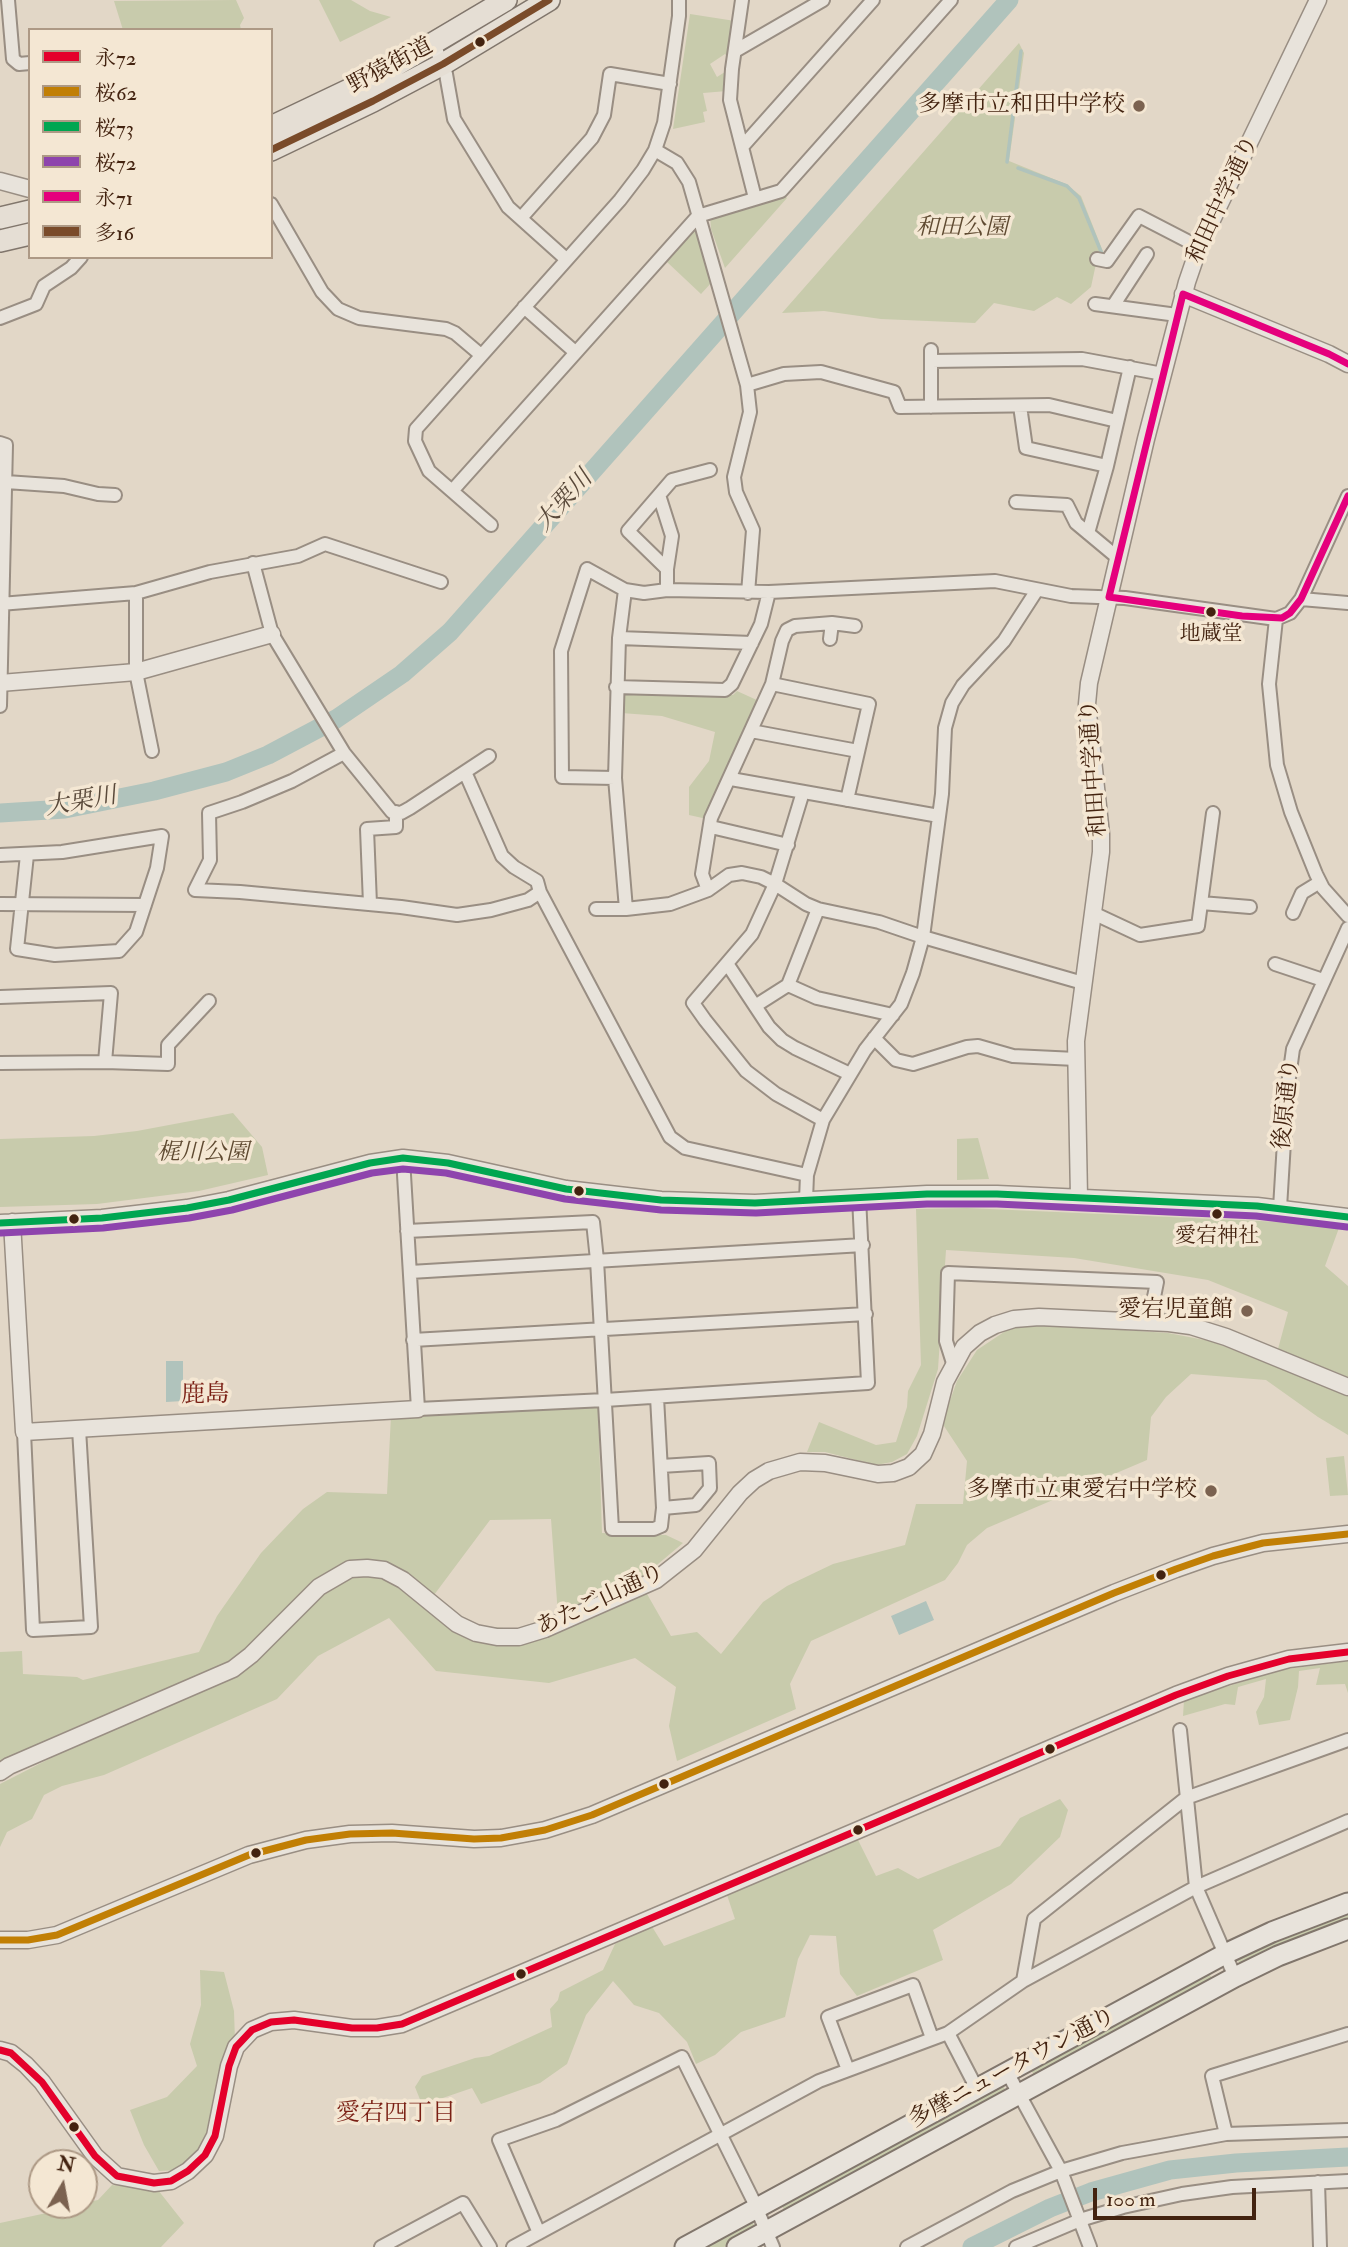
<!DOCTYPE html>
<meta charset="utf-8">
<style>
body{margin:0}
#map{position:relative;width:1348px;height:2247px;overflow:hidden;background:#e2d7c7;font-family:"IM FELL Double Pica","Noto Serif JP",serif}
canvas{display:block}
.legend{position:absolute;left:28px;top:28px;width:245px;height:231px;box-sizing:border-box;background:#f4e7d3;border:2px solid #ad9985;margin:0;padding:9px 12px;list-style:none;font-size:21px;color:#432310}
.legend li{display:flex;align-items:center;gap:14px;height:35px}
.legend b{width:35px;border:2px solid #ad9985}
.north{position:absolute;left:28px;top:2149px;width:70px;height:70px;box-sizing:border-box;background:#f4e7d3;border:2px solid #ad9985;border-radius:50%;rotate:10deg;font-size:19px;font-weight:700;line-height:28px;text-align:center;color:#432310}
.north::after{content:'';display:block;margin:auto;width:24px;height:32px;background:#7b6250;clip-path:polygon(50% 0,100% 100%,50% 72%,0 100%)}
.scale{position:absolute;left:1093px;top:2188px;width:163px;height:32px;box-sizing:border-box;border:4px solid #432310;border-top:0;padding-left:9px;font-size:21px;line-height:24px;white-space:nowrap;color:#432310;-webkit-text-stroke:5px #f4e7d3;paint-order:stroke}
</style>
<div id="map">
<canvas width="1348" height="2247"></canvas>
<ul class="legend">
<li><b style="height:9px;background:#e4002b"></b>永72</li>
<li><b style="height:9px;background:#c17f05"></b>桜62</li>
<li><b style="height:9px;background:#00a651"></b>桜73</li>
<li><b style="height:9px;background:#8e44ad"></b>桜72</li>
<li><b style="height:9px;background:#e5007d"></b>永71</li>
<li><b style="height:9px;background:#7a4b2a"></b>多16</li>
</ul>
<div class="north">N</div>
<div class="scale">100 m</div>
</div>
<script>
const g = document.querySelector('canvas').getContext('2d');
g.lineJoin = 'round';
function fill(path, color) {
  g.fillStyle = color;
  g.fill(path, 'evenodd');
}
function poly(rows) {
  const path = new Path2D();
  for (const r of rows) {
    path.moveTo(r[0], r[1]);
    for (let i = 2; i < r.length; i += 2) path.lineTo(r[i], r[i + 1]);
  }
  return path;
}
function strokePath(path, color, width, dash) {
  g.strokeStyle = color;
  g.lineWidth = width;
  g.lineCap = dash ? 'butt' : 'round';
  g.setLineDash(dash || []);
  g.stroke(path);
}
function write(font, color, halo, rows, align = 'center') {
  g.font = font + ' "IM FELL Double Pica","Noto Serif JP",serif';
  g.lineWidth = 7;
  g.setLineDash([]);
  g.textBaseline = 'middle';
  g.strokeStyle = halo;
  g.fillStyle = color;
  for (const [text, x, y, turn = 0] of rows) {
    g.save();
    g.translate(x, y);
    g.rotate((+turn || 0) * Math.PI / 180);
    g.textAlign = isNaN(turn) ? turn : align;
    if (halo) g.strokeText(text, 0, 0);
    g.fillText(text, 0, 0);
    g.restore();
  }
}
const green = poly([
 [236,0,244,18,240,25,241,30,123,30,114,1],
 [319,0,351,0,370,11,391,17,340,42],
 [690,14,735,21,730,60,725,54,710,64,717,77,728,70,727,91,703,93,707,111,703,112,705,122,673,129],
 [1019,43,1024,53,1009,161,1066,184,1081,196,1104,254,1097,259,1091,287,1071,304,1057,297,1034,311,994,303,975,323,881,319,824,311,782,313],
 [785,196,787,198,725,268,711,229,710,216],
 [694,231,698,232,713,281,701,294,667,262],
 [737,691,759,701,707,819,689,815,689,787,709,761,715,732,662,716,621,713,621,696,625,692,733,695],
 [233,1113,262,1147,268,1175,199,1191,97,1204,0,1207,0,1139,94,1136,137,1131],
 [978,1138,989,1179,957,1180,957,1139],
 [967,1208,1304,1223,1339,1228,1325,1266,1348,1286,1348,1377,1278,1349,1288,1312,1208,1280,1074,1258,946,1250,938,1369,917,1436,907,1454,892,1462,876,1465,825,1452,807,1452,819,1422,876,1445,896,1442,907,1407,908,1391,921,1365,916,1209],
 [1048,1325,1168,1333,1210,1341,1348,1394,1348,1435,1318,1417,1266,1380,1191,1374,1166,1397,1151,1417,1147,1460,987,1528,967,1545,958,1563,945,1580,811,1641,790,1684,796,1709,677,1761,669,1726,676,1687,635,1658,549,1683,436,1671,389,1618,318,1656,277,1699,104,1775,62,1786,44,1795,32,1819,7,1832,0,1847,0,1784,84,1741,87,1726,85,1723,0,1761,0,1652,22,1651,23,1674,77,1677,83,1680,199,1652,217,1616,261,1553,303,1509,327,1492,387,1494,391,1416,598,1406,602,1533,666,1535,683,1543,639,1580,671,1636,697,1632,721,1654,763,1602,787,1586,833,1564,905,1545,916,1504,963,1504,967,1461,942,1423,957,1381,977,1350,1010,1328],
 [551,1519,558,1615,515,1629,482,1626,459,1618,434,1595,490,1520],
 [1344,1456,1348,1495,1330,1496,1326,1458],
 [1348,1661,1348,1693,1345,1684,1316,1685,1320,1668,1299,1671,1298,1687,1290,1720,1259,1725,1256,1712,1264,1697,1266,1679,1238,1687,1235,1705,1225,1704,1183,1716,1184,1700,1280,1670],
 [1060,1799,1068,1810,1060,1837,1011,1884,933,1930,943,1960,857,1996,840,1974,836,1936,810,1935,798,1959,785,2017,741,2032,715,2055,696,2064,687,2042,659,2013,634,2005,613,1981,586,2015,567,2064,540,2083,481,2104,472,2088,434,2101,421,2102,415,2087,422,2076,475,2058,489,2056,552,2027,550,2009,558,2000,560,1992,603,1970,615,1944,651,1925,664,1946,735,1919,726,1892,858,1840,876,1876,898,1868,918,1879,1000,1846,1020,1818],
 [1348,1909,1348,1923,1241,1964,1238,1961,1238,1957],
 [200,1970,224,1972,234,2011,235,2041,202,2155,179,2170,159,2171,144,2145,130,2110,167,2097,197,2066,190,2044,201,2005],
 [1207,1970,1214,1982,1036,2078,1029,2067],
 [1003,2084,1006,2093,786,2214,780,2202],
 [112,2185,158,2190,184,2223,161,2247,0,2247,0,2223,84,2205,84,2203,98,2200],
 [752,2221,754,2225,752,2231,724,2247,697,2247]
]);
const water = poly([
 [166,1361,183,1361,183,1401,166,1402],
 [926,1601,934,1620,899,1635,891,1616]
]);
const stream = poly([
 [1007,162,1021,51],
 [1018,168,1067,186,1079,198,1102,254]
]);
const river = poly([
 [0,813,65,809,154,791,226,772,268,755,336,719,402,674,450,632,1009,0],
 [972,2247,1050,2208,1091,2192,1170,2170,1236,2163,1348,2157]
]);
const minor = poly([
 [8,0,13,59,19,64,30,63],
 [742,0,732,69,730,100,755,198],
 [434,44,446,74,454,119,508,207,566,259],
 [735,51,823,0],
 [742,147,873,0],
 [655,150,677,163,689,182,747,385,750,412,734,477,736,492,753,530,748,593],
 [271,204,322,292,338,309,359,318,446,329,455,333,481,355],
 [521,218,592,138,604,115,610,74,670,84],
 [1097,259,1107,261,1139,216,1199,247],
 [1095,304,1177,315],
 [1113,306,1147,254],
 [524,307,575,352],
 [0,318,36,304,44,286,71,268,81,257],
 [931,350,931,407],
 [931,361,1082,359,1163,374],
 [747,385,784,374,821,372,894,392,900,407,1049,405,1117,421],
 [1020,406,1026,448,1107,466],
 [0,443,6,445,0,706],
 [6,482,64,486,98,494,115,495],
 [452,491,698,216,781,191,951,0],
 [659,495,672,536,667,569,667,590],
 [1016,502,1067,505,1076,523,1118,558],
 [491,525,429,471,415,441,416,429,620,200,643,170,655,150,664,123,679,16,679,0],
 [1088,533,1107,466,1130,367],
 [253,563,272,634,344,753,392,812,401,813,410,808,489,756],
 [667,569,628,531,672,480,710,470],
 [625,590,619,638,615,778,626,909],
 [136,593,136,672,152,751],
 [1301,599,1348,603],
 [0,604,136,593,210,572,298,556,325,544,441,582],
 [1276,619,1269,684,1277,765,1291,812,1316,874,1323,888,1348,916],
 [619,638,752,643],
 [830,639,832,623],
 [772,684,869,704,847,800],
 [616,687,725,690,732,684,761,624,769,592],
 [751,731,858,751],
 [344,753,292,781,242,802,209,813,210,860,195,890,240,892,401,907,457,915,491,910,528,900,540,892],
 [465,772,502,856,514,867,537,881,540,892,670,1137,685,1148,807,1175],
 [615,778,562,777,561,651,587,569,625,590,644,593,667,590,769,592,995,581,1071,596,1125,598,1276,619,1290,613,1301,599,1348,496],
 [731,779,939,816],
 [803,792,775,884,752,934,693,1003,705,1020,746,1071,776,1094,823,1120],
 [711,827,788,845],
 [0,855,62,852,162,836,157,868,136,932,119,951,55,955,17,949,27,855],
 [708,890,702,874,711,818,772,684,782,641,787,630,795,626,832,623,855,626],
 [1201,903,1250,907],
 [0,904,145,905],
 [370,904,367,829,396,827,396,812],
 [596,909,626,909,670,904,708,890,729,875,742,873,761,877,775,884,806,904,818,909,879,922,923,937,1083,983],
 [1093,913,1140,935,1198,926,1213,813],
 [1293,913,1302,893,1320,882],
 [1275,964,1323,980],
 [728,965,769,1027,782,1040,795,1048,850,1074],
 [788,985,817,998,893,1015],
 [0,997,111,993,105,1062],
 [755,1006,788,985,818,909],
 [874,1038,896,1060,913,1064,967,1047,978,1046,1013,1056,1076,1059],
 [0,1063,105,1062,168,1064,168,1045,209,1001],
 [403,1158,418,1409,605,1400,868,1383,859,1197],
 [806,1200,807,1175,823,1120,865,1050,901,1004,913,973,923,937,942,794,945,728,952,703,963,685,1004,641,1037,590],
 [1280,1208,1287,1092,1293,1049,1348,928],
 [407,1231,593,1222,597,1260,612,1529,654,1529,661,1526,663,1508,657,1397],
 [410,1272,863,1245],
 [413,1340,866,1314],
 [953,1363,946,1341,948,1273,1157,1282,1149,1322],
 [24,1432,33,1630,91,1627,79,1429],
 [661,1466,709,1463,710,1488,696,1505,663,1508],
 [1180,1730,1196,1887,1235,1977],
 [1023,1981,1034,1919,1186,1798,1348,1740],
 [948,2033,977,2089],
 [848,2070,828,2017,913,1985,932,2038],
 [1007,2072,1061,2171,1090,2247],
 [1226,2134,1212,2076,1348,2034],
 [1318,2182,1320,2247],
 [539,2233,499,2140,556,2120,682,2057,753,2200,773,2247],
 [381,2247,463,2203,490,2247],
 [513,2247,819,2081,948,2033,1023,1981,1196,1887,1348,1821],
 [907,2247,1012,2191,1061,2171,1122,2153,1226,2134,1348,2130],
 [1016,2247,1080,2220,1123,2207,1182,2194,1232,2187,1348,2181]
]);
const tertiary = poly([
 [0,181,30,189],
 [1183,294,1329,354,1348,364],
 [0,683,136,672,272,634],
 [1079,1197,1076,1041,1101,852,1101,834,1087,704,1089,683,1146,439,1187,282,1199,247,1318,0],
 [12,1222,24,1432,418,1409],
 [0,1223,102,1218,187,1208,229,1200,370,1163,403,1158,448,1163,566,1189,661,1200,755,1203,927,1194,997,1194,1257,1206,1348,1217],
 [0,1772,9,1766,233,1669,251,1655,319,1587,350,1569,367,1568,384,1570,403,1580,457,1624,476,1633,497,1637,519,1637,545,1629,656,1580,694,1550,740,1493,754,1480,769,1471,800,1462,825,1463,878,1474,893,1473,909,1467,923,1454,932,1434,945,1382,964,1347,980,1333,995,1325,1014,1319,1039,1317,1169,1323,1191,1326,1226,1337,1348,1387],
 [0,1940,28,1940,57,1935,249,1855,306,1840,350,1834,392,1833,474,1839,501,1838,545,1830,592,1815,1114,1593,1176,1569,1213,1556,1263,1543,1348,1534],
 [0,2050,11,2053,26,2065,42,2082,95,2156,117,2176,154,2183,171,2181,188,2171,205,2155,215,2136,229,2066,236,2047,252,2030,271,2022,294,2020,352,2028,377,2028,402,2024,1176,1695,1228,1676,1289,1659,1348,1652]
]);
const secondary = poly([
 [685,2247,1225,1954,1272,1932,1348,1903],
 [737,2247,1235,1977,1278,1956,1348,1929]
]);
const primary = poly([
 [271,127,376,77,506,0],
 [271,150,373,101,443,64,549,0],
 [0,218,30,211],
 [0,241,30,234]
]);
const bus1 = poly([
 [0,2050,11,2053,42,2082,95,2156,117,2176,154,2183,171,2181,188,2171,205,2155,215,2136,229,2066,236,2047,252,2030,271,2022,294,2020,352,2028,377,2028,402,2024,1176,1695,1228,1676,1289,1659,1348,1652]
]);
const bus2 = poly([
 [0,1940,28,1940,57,1935,249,1855,306,1840,350,1834,392,1833,474,1839,501,1838,545,1830,592,1815,1114,1593,1176,1569,1213,1556,1263,1543,1348,1534]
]);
const bus3 = poly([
 [0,1223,102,1218,187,1208,229,1200,370,1163,403,1158,448,1163,566,1189,661,1200,755,1203,927,1194,997,1194,1257,1206,1348,1217]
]);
const bus4 = poly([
 [1,1233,103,1228,189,1218,232,1210,372,1173,403,1169,446,1173,565,1199,661,1210,756,1213,927,1204,997,1204,1256,1216,1347,1227]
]);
const bus5 = poly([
 [1348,364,1329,354,1183,294,1109,597,1242,616,1282,618,1290,613,1301,599,1348,496]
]);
const bus6 = poly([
 [271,150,373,101,443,64,549,0]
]);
const markers = [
 [480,42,6,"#432310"],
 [1139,106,7,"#7b6250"],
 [1211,612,6,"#432310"],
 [579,1191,6,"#432310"],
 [1217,1214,6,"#432310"],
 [74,1219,6,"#432310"],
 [1247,1311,7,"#7b6250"],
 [1211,1491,7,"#7b6250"],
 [1161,1575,6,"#432310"],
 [1050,1749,6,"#432310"],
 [664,1784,6,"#432310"],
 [858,1830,6,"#432310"],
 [256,1853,6,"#432310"],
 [521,1974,6,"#432310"],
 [74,2127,6,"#432310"]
];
const busNames = [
 ["地蔵堂",1211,635],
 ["愛宕神社",1217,1237]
];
const streetNames = [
 ["野猿街道",391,67,-28],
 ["和田中学通り",1224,200,-65],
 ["和田中学通り",1095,768,-94],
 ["後原通り",1288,1104,-84],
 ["あたご山通り",601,1601,-25],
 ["多摩ニュータウン通り",1013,2069,-28]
];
const poiNames = [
 ["多摩市立和田中学校",1125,106],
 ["愛宕児童館",1233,1311],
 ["多摩市立東愛宕中学校",1197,1491]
];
const parkNames = [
 ["和田公園",962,229],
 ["梶川公園",203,1154]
];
const waterNames = [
 ["大栗川",565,502,-48],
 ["大栗川",81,803,-10]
];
const neighbourhoodNames = [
 ["鹿島",205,1396],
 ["愛宕四丁目",396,2115]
];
fill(green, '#c8cbac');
fill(water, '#b0c3bc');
strokePath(stream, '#b0c3bc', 3.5);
strokePath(river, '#b0c3bc', 19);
strokePath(minor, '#998e83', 16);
strokePath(tertiary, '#998e83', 19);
strokePath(secondary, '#81766c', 23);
strokePath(primary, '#81766c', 24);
strokePath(minor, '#e8e3db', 12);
strokePath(tertiary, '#e8e3db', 16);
strokePath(secondary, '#e8e3db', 19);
strokePath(primary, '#e5ded4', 21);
strokePath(bus1, '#e4002b', 7);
strokePath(bus2, '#c17f05', 7);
strokePath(bus3, '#00a651', 7);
strokePath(bus4, '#8e44ad', 7);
strokePath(bus5, '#e5007d', 7);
strokePath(bus6, '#7a4b2a', 7);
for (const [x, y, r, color] of markers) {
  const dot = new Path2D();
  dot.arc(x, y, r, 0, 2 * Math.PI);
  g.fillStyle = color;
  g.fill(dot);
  strokePath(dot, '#f4e7d3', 2.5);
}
write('21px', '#432310', '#f4e7d3', busNames);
write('23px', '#432310', '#f4e7d3', streetNames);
write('23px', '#432310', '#f4e7d3', poiNames, 'right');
write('italic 23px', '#5f4a31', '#f4e7d3', parkNames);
write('italic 24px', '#59493a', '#f4e7d3', waterNames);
write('24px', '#7a1f14', '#f4e7d3', neighbourhoodNames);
</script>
